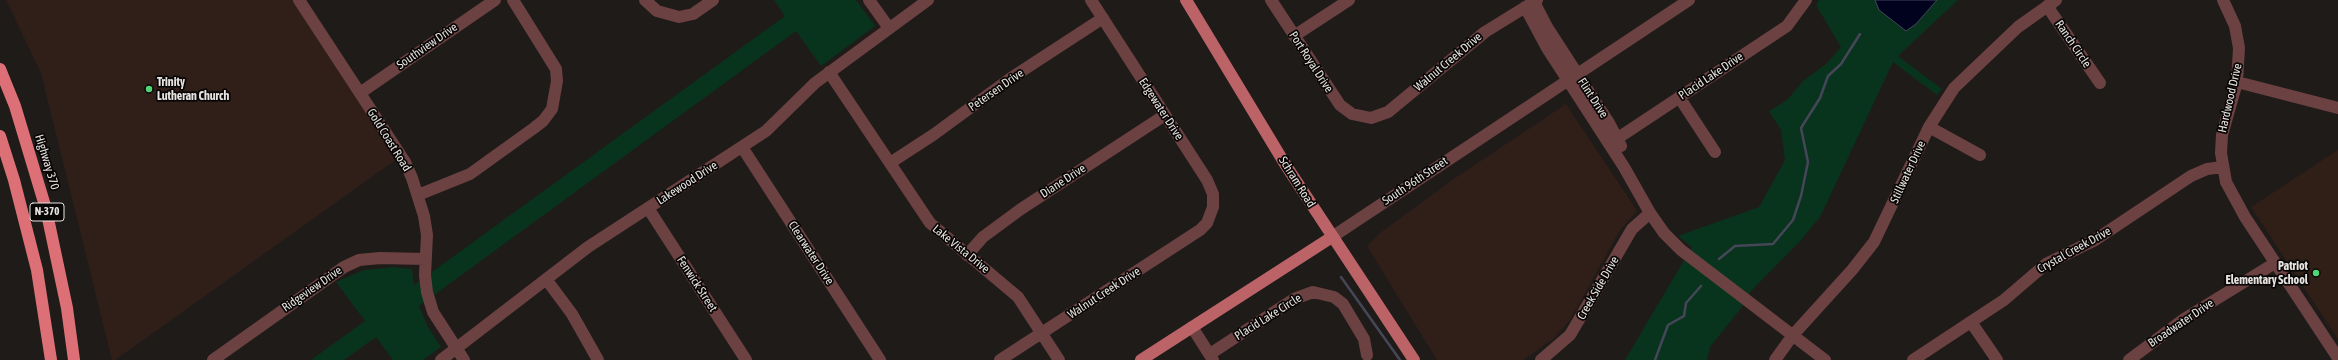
<!DOCTYPE html>
<style>
body{margin:0}
canvas{display:block;background:#1f1b18}
</style>
<canvas width="2338" height="360"></canvas>
<script>
const g = document.querySelector('canvas').getContext('2d');
g.lineJoin = 'round';
function fill(path, color) {
  g.fillStyle = color;
  g.fill(path, 'evenodd');
}
function poly(rows) {
  const path = new Path2D();
  for (const r of rows) {
    path.moveTo(r[0], r[1]);
    for (let i = 2; i < r.length; i += 2) path.lineTo(r[i], r[i + 1]);
  }
  return path;
}
function strokePath(path, color, width, dash) {
  g.strokeStyle = color;
  g.lineWidth = width;
  g.lineCap = dash ? 'butt' : 'round';
  g.setLineDash(dash || []);
  g.stroke(path);
}
function write(font, color, halo, rows, align = 'center') {
  g.font = font + ' "Asap Condensed",sans-serif';
  g.lineWidth = 3.5;
  g.setLineDash([]);
  g.textBaseline = 'middle';
  g.strokeStyle = halo;
  g.fillStyle = color;
  for (const [text, x, y, turn = 0] of rows) {
    g.save();
    g.translate(x, y);
    g.rotate((+turn || 0) * Math.PI / 180);
    g.textAlign = isNaN(turn) ? turn : align;
    if (halo) g.strokeText(text, 0, 0);
    g.fillText(text, 0, 0);
    g.restore();
  }
}
const commercial = poly([
 [6,0,299,0,401,156,115,360,112,360,41,73],
 [1566,104,1637,211,1620,230,1570,320,1553,339,1523,360,1437,360,1367,246,1380,233,1455,178]
]);
const education = poly([
 [2338,150,2338,339,2251,207]
]);
const green = poly([
 [774,0,856,0,875,26,821,66,796,31,419,306,428,327,441,347,423,360,393,360,376,337,344,360,311,360,365,321,336,282,364,270,393,267,412,269,414,285,785,16],
 [1819,0,1958,0,1898,56,1942,89,1937,95,1893,62,1820,217,1802,239,1751,291,1741,308,1710,347,1707,360,1625,360,1692,247,1678,236,1759,207,1785,160,1781,130,1769,111,1787,100,1804,80,1826,64,1841,47,1816,5]
]);
const water = poly([
 [1875,0,1937,0,1916,24,1906,31,1879,10,1875,0]
]);
const stream = poly([
 [1719,259,1735,246,1773,244,1793,220,1801,196,1808,162,1801,128,1820,98,1828,76,1841,64,1860,34],
 [1341,277,1400,360],
 [1655,360,1668,325,1684,316,1686,303,1701,286]
]);
const minor = poly([
 [299,0,405,162,412,178,424,216,427,235,425,275,427,292,433,312,464,360],
 [645,0,657,11,679,17,693,14,713,0],
 [869,0,889,28],
 [1271,0,1340,105,1352,114,1371,118,1388,112,1485,32,1537,0],
 [2223,0,2235,26,2239,48,2237,82,2222,135,2221,153,2226,182,2245,217,2338,358],
 [1534,2,1547,27,1609,123,1621,146],
 [2047,6,2100,83],
 [1525,7,1547,48,1624,167,1650,213,1664,233,1681,250,1825,360],
 [1294,36,1349,0],
 [829,72,930,223,1018,297,1059,360],
 [2237,82,2338,108],
 [360,93,495,0],
 [1679,97,1715,152],
 [1929,127,1980,155],
 [1609,144,1787,26,1806,0],
 [742,147,880,360],
 [890,163,933,135,1011,78,1103,18],
 [418,195,470,174,534,128,543,121,552,109,557,81,556,69,513,0],
 [648,208,746,360],
 [1332,237,1689,0],
 [967,255,983,237,1021,209,1165,115],
 [546,279,572,314,598,360],
 [1971,322,1997,360],
 [1192,327,1213,360],
 [1210,354,1294,299,1313,292,1334,297,1343,304,1364,339,1367,355],
 [213,360,344,267,359,260,380,258,426,259],
 [441,360,588,247,766,131,815,83,928,0],
 [1000,360,1200,230,1207,223,1213,207,1213,194,1207,180,1091,0],
 [1541,360,1570,335,1632,229,1650,213],
 [1775,360,1793,335,1852,270,1874,242,1929,127,1954,88,2018,27,2056,0],
 [1913,360,2004,300,2046,264,2095,240,2191,176,2207,169,2223,167],
 [2129,360,2184,319,2275,263]
]);
const major = poly([
 [1186,0,1285,164,1414,360],
 [1141,360,1332,237]
]);
const highway = poly([
 [0,69,15,106,46,209,67,308,74,360],
 [0,136,14,180,37,270,51,360]
]);
const markers = [
 [149,89,4,"#51d674"],
 [2316,273,4,"#51d674"]
];
const shields = [
 [47,212,34]
];
const shieldNames = [
 ["N-370",47,212]
];
const streetNames = [
 ["Ranch Circle",2073,44,56],
 ["Southview Drive",427,46,-35],
 ["Port Royal Drive",1311,62,57],
 ["Walnut Creek Drive",1448,62,-40],
 ["Placid Lake Drive",1711,76,-34],
 ["Petersen Drive",996,90,-35],
 ["Flint Drive",1593,98,57],
 ["Hardwood Drive",2230,98,-77],
 ["Edgewater Drive",1161,109,57],
 ["Gold Coast Road",389,140,58],
 ["Highway 370",47,162,73],
 ["Stillwater Drive",1908,172,-65],
 ["Diane Drive",1063,181,-33],
 ["South 96th Street",1415,181,-34],
 ["Schram Road",1297,182,58],
 ["Lakewood Drive",687,183,-33],
 ["Lake Vista Drive",961,249,39],
 ["Crystal Creek Drive",2074,250,-29],
 ["Clearwater Drive",811,253,57],
 ["Fenwick Street",697,284,57],
 ["Creek Side Drive",1598,288,-60],
 ["Ridgeview Drive",312,289,-35],
 ["Walnut Creek Drive",1104,293,-33],
 ["Placid Lake Circle",1268,317,-32],
 ["Broadwater Drive",2181,323,-34]
];
const poiNames = [
 ["Trinity",157,82],
 ["Lutheran Church",157,96],
 ["Patriot",2308,266,"right"],
 ["Elementary School",2308,280,"right"]
];
fill(commercial, '#301e19');
fill(education, '#2f1f16');
fill(green, '#08331d');
fill(water, '#00021e');
strokePath(water, '#454658', 1);
strokePath(stream, '#454658', 2.5);
strokePath(minor, '#6c4142', 12);
strokePath(major, '#bc6367', 12);
strokePath(highway, '#dc7076', 12);
for (const [x, y, r, color] of markers) {
  const dot = new Path2D();
  dot.arc(x, y, r, 0, 2 * Math.PI);
  g.fillStyle = color;
  g.fill(dot);
  strokePath(dot, '#080605', 1.5);
}
for (const [x, y, w] of shields) {
  const box = new Path2D();
  box.roundRect(x - w / 2, y - 9, w, 18, 3);
  g.fillStyle = '#080605';
  g.fill(box);
  strokePath(box, '#e6e3e1', 1);
}
write('bold 11px', '#e6e3e1', null, shieldNames);
write('12px', '#e6e3e1', '#080605', streetNames);
write('bold 12px', '#e6e3e1', '#080605', poiNames, 'left');
</script>
